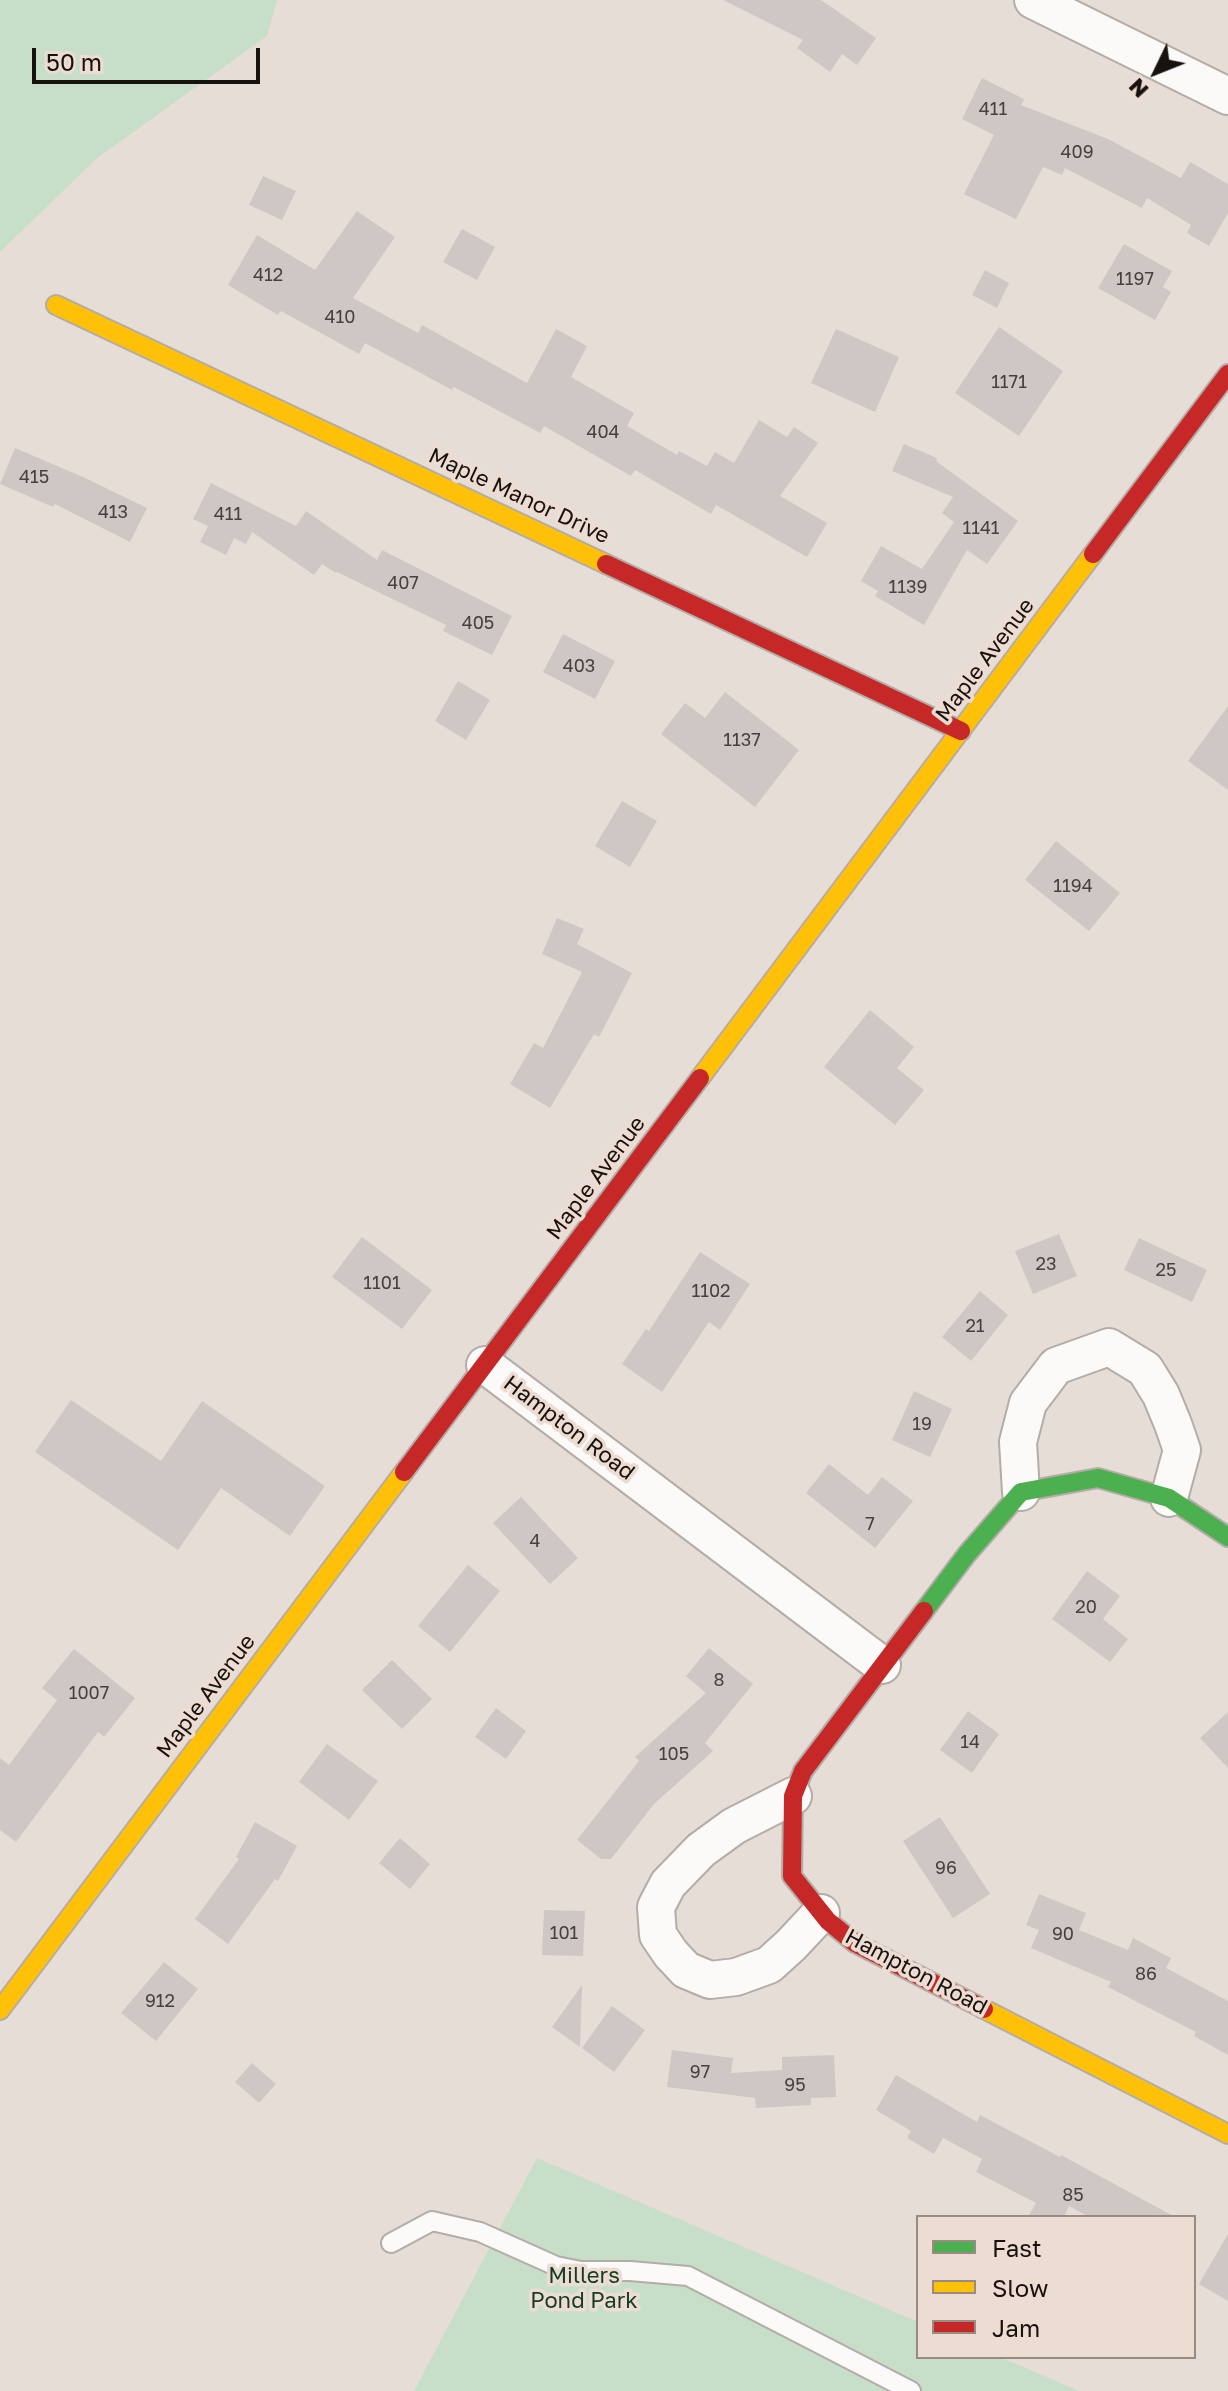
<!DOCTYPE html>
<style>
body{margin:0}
#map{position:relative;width:1228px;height:2391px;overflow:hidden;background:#e7ddd7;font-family:"Golos Text",sans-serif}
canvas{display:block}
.legend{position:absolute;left:916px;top:2215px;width:280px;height:144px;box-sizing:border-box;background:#eddcd1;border:2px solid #988b83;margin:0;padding:10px 14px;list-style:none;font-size:24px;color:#18120f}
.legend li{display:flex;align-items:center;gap:16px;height:40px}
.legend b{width:40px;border:2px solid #988b83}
.north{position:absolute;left:1116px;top:32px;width:80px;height:80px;-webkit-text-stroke:6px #eddcd1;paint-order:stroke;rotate:227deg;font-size:22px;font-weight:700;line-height:32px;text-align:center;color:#18120f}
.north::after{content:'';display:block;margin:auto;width:28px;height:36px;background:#18120f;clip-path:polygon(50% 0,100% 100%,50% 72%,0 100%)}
.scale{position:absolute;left:32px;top:48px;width:228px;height:36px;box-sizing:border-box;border:4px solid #18120f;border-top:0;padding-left:10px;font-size:24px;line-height:28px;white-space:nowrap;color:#18120f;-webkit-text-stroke:6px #eddcd1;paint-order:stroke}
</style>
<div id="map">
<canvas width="1228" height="2391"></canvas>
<ul class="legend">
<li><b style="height:10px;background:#4caf50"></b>Fast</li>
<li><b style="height:10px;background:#ffc107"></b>Slow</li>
<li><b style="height:10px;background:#c62828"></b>Jam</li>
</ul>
<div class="north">N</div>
<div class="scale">50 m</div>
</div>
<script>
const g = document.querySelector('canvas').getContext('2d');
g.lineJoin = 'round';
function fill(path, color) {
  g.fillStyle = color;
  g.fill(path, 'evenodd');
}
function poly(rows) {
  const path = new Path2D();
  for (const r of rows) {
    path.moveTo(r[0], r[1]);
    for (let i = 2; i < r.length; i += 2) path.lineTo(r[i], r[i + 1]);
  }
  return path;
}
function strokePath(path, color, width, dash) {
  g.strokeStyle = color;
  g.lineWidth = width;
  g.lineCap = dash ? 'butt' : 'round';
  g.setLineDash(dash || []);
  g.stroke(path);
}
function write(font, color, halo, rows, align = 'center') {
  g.font = font + ' "Golos Text",sans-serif';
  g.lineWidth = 7;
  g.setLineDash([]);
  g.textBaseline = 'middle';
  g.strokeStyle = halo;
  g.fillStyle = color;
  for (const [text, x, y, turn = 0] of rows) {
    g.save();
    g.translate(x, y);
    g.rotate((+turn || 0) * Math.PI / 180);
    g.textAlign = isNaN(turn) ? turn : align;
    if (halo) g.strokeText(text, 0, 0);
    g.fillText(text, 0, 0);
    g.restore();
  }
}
const green = poly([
 [0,0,277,0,267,36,97,158,0,252],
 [537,2158,918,2322,918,2357,1000,2357,1079,2391,414,2391]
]);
const building = poly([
 [723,0,821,0,876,38,857,65,842,54,830,72,797,48,803,40],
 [982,78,1024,99,1021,105,1108,139,1181,178,1190,162,1228,184,1228,213,1209,246,1187,233,1191,225,1147,198,1142,208,1065,168,1062,175,1043,167,1016,219,964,194,994,135,962,119],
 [263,176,296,191,282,220,249,205],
 [357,211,395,237,353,298,418,333,422,325,527,383,556,329,587,346,571,377,634,413,627,426,677,455,679,451,707,466,715,452,734,463,759,420,787,437,794,427,818,443,780,496,827,523,807,557,716,505,711,514,635,470,631,476,544,426,540,433,527,426,454,387,452,390,365,343,359,354,281,311,278,315,228,285,257,235,315,270],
 [462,229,495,247,477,280,443,262],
 [1124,244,1172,271,1163,287,1171,292,1155,320,1098,288],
 [985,270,1009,283,997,308,972,295],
 [999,327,1063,371,1019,436,955,393],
 [836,329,899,357,875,412,811,383],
 [904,444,937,458,936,461,1018,521,987,564,967,550,924,625,875,596,878,591,861,581,881,546,922,569,954,522,942,513,953,497,892,471],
 [15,448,83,477,147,508,130,542,55,504,53,507,0,484],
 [211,483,296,526,306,511,377,560,382,550,512,616,492,655,443,631,446,625,337,572,336,573,322,564,314,575,252,532,246,544,234,538,226,555,200,542,208,526,193,519],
 [563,634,615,661,595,699,543,672],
 [458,681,490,700,466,740,435,721],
 [725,692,799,750,755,807,661,734,685,703,705,718],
 [1228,706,1228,790,1188,761],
 [622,801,657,821,630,867,595,846],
 [1056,841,1120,893,1089,931,1025,880],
 [557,918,584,929,577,944,632,973,599,1037,594,1034,550,1108,510,1084,534,1043,543,1048,582,972,542,954],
 [870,1010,914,1047,897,1068,924,1090,895,1125,824,1067],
 [1059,1234,1077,1276,1033,1294,1015,1251],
 [362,1237,432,1290,402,1329,332,1277],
 [1139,1238,1207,1270,1192,1302,1124,1270],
 [700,1252,750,1284,720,1330,709,1322,662,1392,622,1364,646,1329,649,1331],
 [980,1291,1008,1315,971,1361,942,1337],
 [914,1391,952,1409,930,1457,892,1440],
 [71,1400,161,1461,202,1401,325,1486,290,1536,221,1488,178,1550,35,1452],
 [829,1464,868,1495,882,1477,913,1501,875,1548,806,1493],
 [521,1497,578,1558,550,1584,493,1523],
 [468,1565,500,1591,450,1652,418,1626],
 [1087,1571,1120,1596,1103,1619,1128,1639,1110,1662,1052,1619],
 [709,1648,753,1684,705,1743,713,1751,654,1804,611,1859,601,1859,577,1840,639,1761,635,1757,706,1693,686,1676],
 [74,1649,135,1698,104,1737,98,1732,16,1842,0,1830,0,1758,9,1765,57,1700,42,1688],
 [392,1660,432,1699,402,1729,362,1690],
 [496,1708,526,1731,506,1759,475,1737],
 [968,1711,999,1734,972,1773,940,1750],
 [1228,1712,1228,1768,1200,1738],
 [327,1744,378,1781,349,1820,299,1782],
 [940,1817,990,1894,953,1918,903,1841],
 [255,1822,297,1846,278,1881,275,1879,228,1944,195,1919,239,1859,236,1857],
 [400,1838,430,1864,410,1889,379,1863],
 [1039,1894,1086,1913,1079,1930,1128,1950,1133,1938,1171,1958,1166,1968,1228,2001,1228,2055,1194,2036,1196,2032,1108,1987,1111,1982,1031,1948,1039,1930,1026,1925],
 [544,1910,585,1911,583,1956,542,1955],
 [164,1962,198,1989,156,2041,121,2013],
 [582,1985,580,2047,552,2027],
 [612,2006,645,2030,614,2072,582,2048],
 [672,2050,733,2058,731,2073,782,2070,782,2057,834,2055,836,2097,811,2098,811,2105,756,2108,755,2098,667,2087],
 [252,2063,276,2084,259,2103,235,2082],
 [896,2075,977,2122,980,2115,1060,2157,1061,2155,1175,2217,1089,2217,1069,2206,1064,2217,1028,2217,1036,2203,976,2172,982,2159,943,2138,934,2154,907,2138,911,2131,876,2110],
 [1228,2234,1228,2301,1199,2284]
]);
const lane = poly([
 [391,2243,432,2221,480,2232,556,2266,581,2271,630,2271,688,2276,911,2391]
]);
const street = poly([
 [1033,0,1228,96],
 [485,1365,882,1665],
 [1021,1492,1018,1442,1028,1403,1056,1366,1109,1347,1145,1369,1161,1395,1173,1424,1182,1450,1169,1498],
 [793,1796,734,1826,701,1850,668,1884,656,1907,658,1935,671,1954,686,1970,710,1980,736,1977,769,1965,791,1945,821,1913]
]);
const fast = poly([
 [924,1611,967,1554,1021,1492,1098,1478,1169,1498,1228,1537]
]);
const slow = poly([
 [56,305,606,564],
 [700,1078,1093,554],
 [984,2009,1228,2134],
 [0,2010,404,1472]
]);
const jam = poly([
 [1093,554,1228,374],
 [606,564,961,731],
 [404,1472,700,1078],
 [924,1611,803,1771,793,1796,792,1876,828,1921,855,1943,984,2009]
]);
const numberNames = [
 ["411",993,109],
 ["409",1077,152],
 ["412",268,275],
 ["1197",1135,279],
 ["410",340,317],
 ["1171",1009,382],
 ["404",603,432],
 ["415",34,477],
 ["413",113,512],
 ["411",228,514],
 ["1141",981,528],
 ["407",403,583],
 ["1139",908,587],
 ["405",478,623],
 ["403",579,666],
 ["1137",742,740],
 ["1194",1073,886],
 ["23",1046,1264],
 ["25",1166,1270],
 ["1101",382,1283],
 ["1102",711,1291],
 ["21",975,1326],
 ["19",922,1424],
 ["7",870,1524],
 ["4",535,1541],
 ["20",1086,1607],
 ["8",719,1680],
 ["1007",89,1693],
 ["14",970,1742],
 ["105",674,1754],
 ["96",946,1868],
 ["101",564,1933],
 ["90",1063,1934],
 ["86",1146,1974],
 ["912",160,2001],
 ["97",700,2072],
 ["95",795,2085],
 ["85",1073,2195]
];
const streetNames = [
 ["Maple Manor Drive",519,496,25],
 ["Maple Avenue",985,660,-53],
 ["Maple Avenue",596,1178,-53],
 ["Hampton Road",569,1428,37],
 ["Maple Avenue",206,1696,-53],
 ["Hampton Road",916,1972,28]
];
const parkNames = [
 ["Millers",584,2276],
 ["Pond Park",584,2301]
];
fill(green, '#c7dec8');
fill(building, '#cfc7c4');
strokePath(lane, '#b3aca7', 22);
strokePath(street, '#b3aca7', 40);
strokePath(fast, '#b3aca7', 22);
strokePath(slow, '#b3aca7', 22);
strokePath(jam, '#b3aca7', 22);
strokePath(lane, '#fbfaf9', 18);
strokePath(street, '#fbfaf9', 36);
strokePath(fast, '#4caf50', 18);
strokePath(slow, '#ffc107', 18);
strokePath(jam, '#c62828', 18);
write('18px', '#47403d', null, numberNames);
write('22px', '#18120f', '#eddcd1', streetNames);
write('22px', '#123d23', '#eddcd1', parkNames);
</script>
